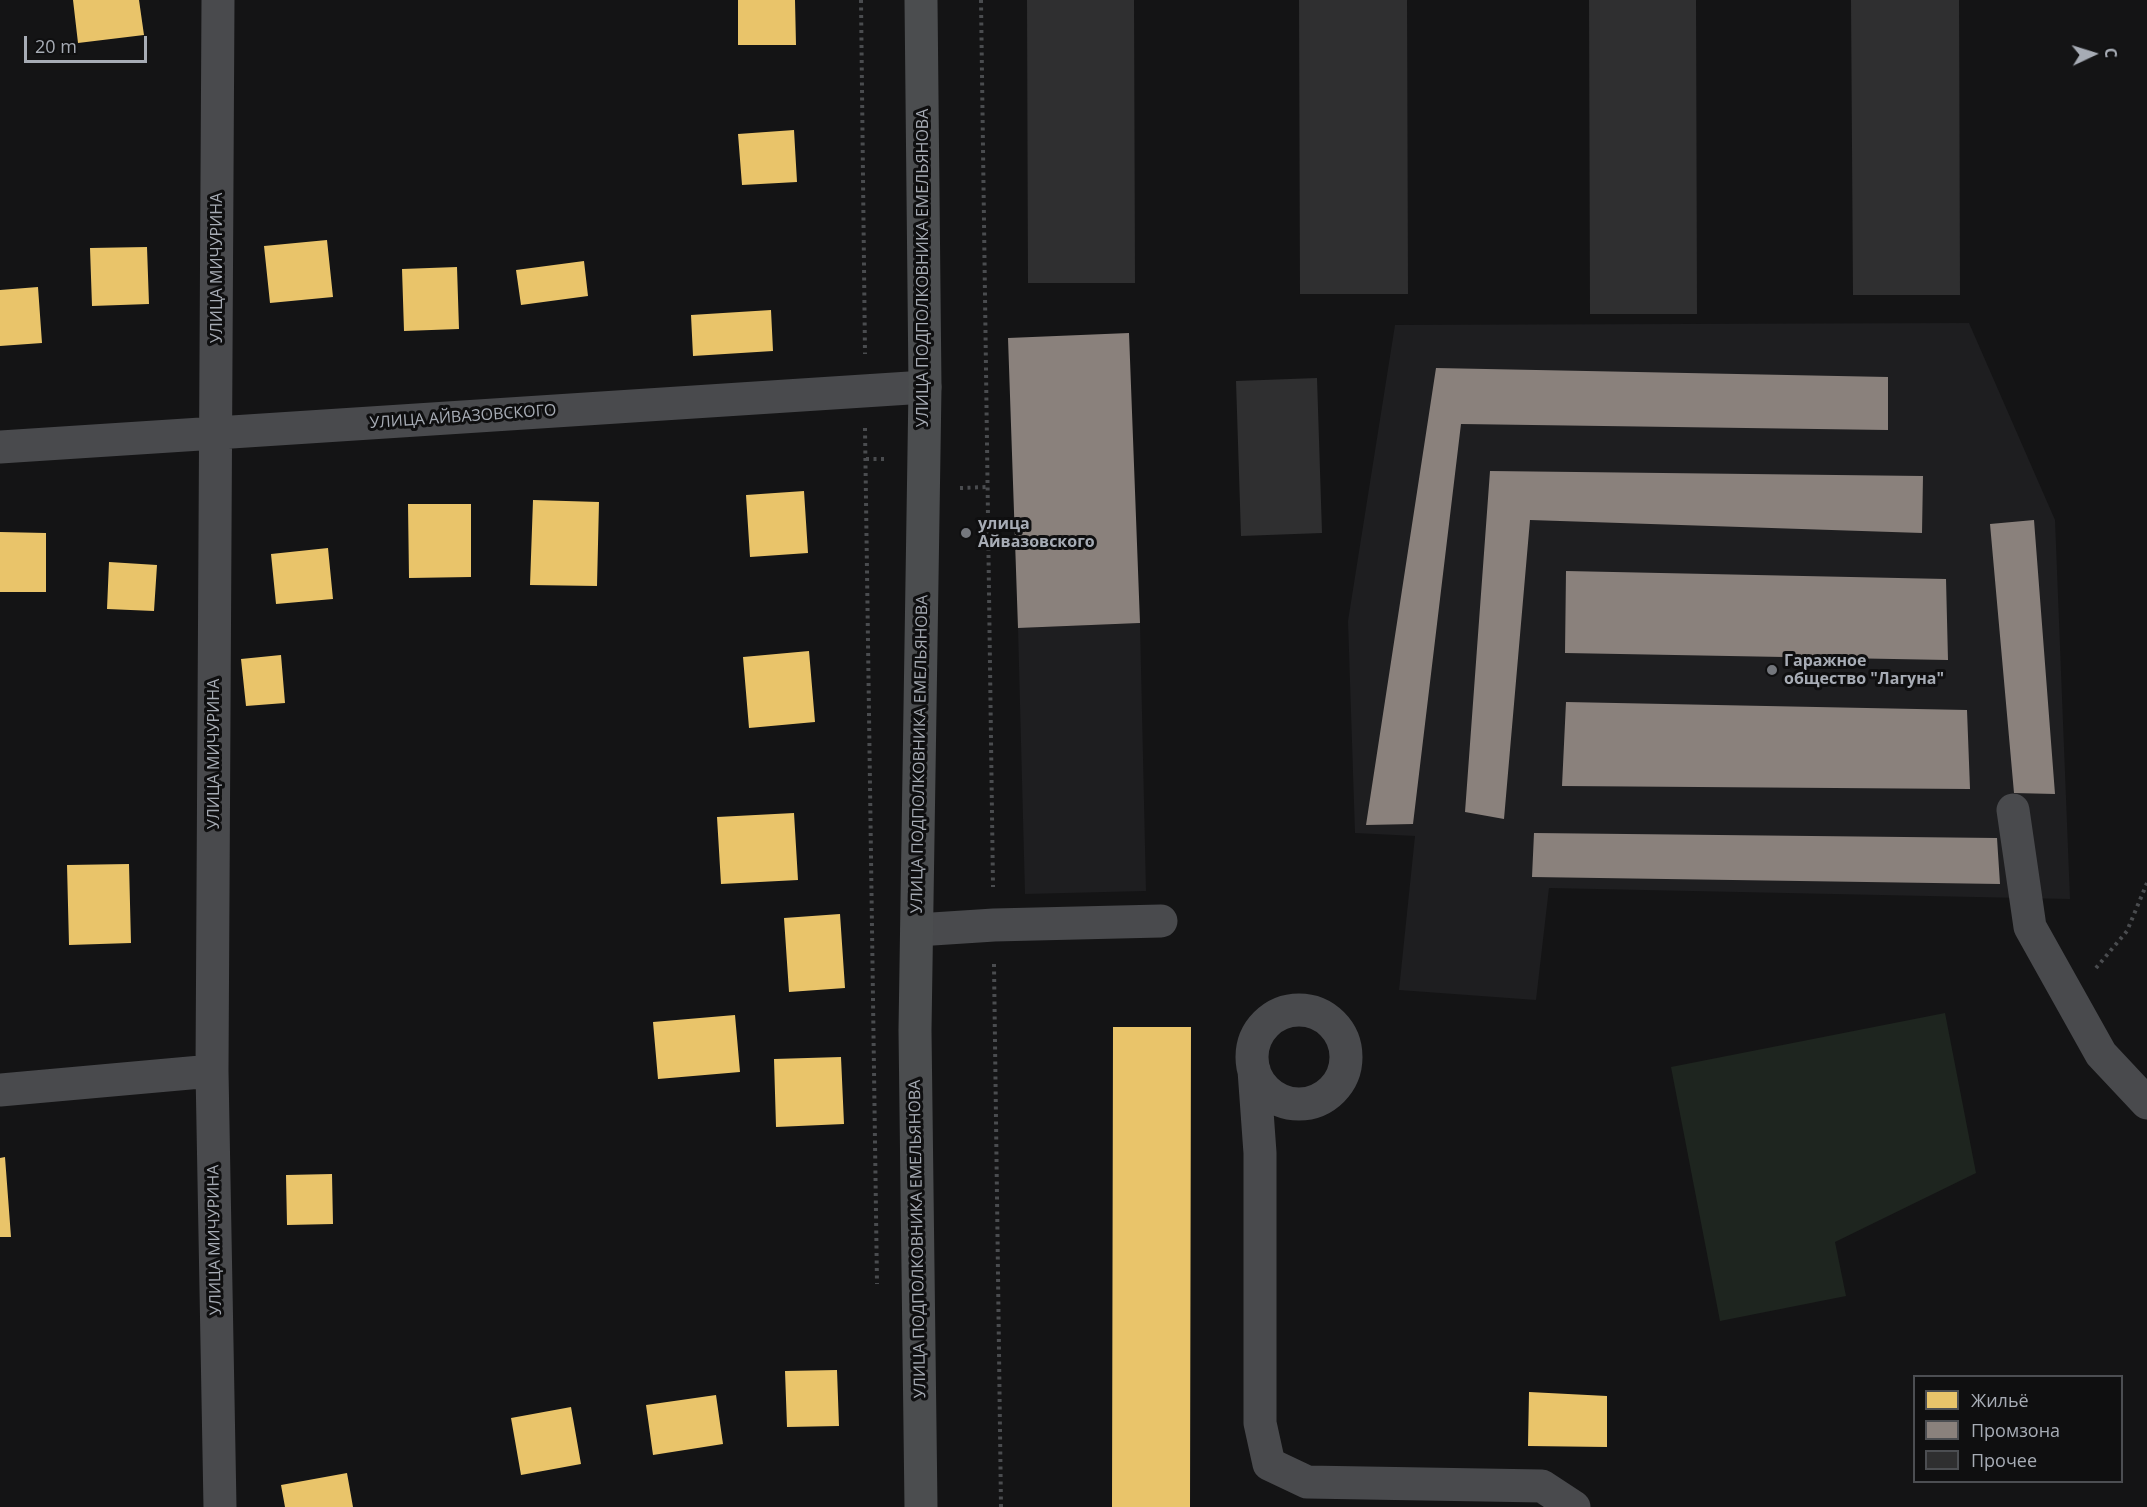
<!DOCTYPE html>
<meta charset="utf-8">
<style>
body{margin:0}
#map{position:relative;width:2147px;height:1507px;overflow:hidden;background:#141415;font-family:"Open Sans",sans-serif}
canvas{display:block}
.legend{position:absolute;left:1913px;top:1375px;width:210px;height:108px;box-sizing:border-box;background:#0f0f10;border:2px solid #4c4e52;margin:0;padding:8px 10px;list-style:none;font-size:18px;color:#a7acb5}
.legend li{display:flex;align-items:center;gap:12px;height:30px}
.legend b{width:30px;border:2px solid #4c4e52}
.north{position:absolute;left:2063px;top:24px;width:60px;height:60px;-webkit-text-stroke:4px #0f0f10;paint-order:stroke;rotate:86deg;font-size:16px;font-weight:700;line-height:24px;text-align:center;color:#a7acb5}
.north::after{content:'';display:block;margin:auto;width:21px;height:27px;background:#a7acb5;clip-path:polygon(50% 0,100% 100%,50% 72%,0 100%)}
.scale{position:absolute;left:24px;top:36px;width:123px;height:27px;box-sizing:border-box;border:3px solid #a7acb5;border-top:0;padding-left:8px;font-size:18px;line-height:21px;white-space:nowrap;color:#a7acb5;-webkit-text-stroke:4px #0f0f10;paint-order:stroke}
</style>
<div id="map">
<canvas width="2147" height="1507"></canvas>
<ul class="legend">
<li><b style="height:16px;background:#e9c46a"></b>Жильё</li>
<li><b style="height:16px;background:#8a817c"></b>Промзона</li>
<li><b style="height:16px;background:#2f2f30"></b>Прочее</li>
</ul>
<div class="north">С</div>
<div class="scale">20 m</div>
</div>
<script>
const g = document.querySelector('canvas').getContext('2d');
g.lineJoin = 'round';
function fill(path, color) {
  g.fillStyle = color;
  g.fill(path, 'evenodd');
}
function poly(rows) {
  const path = new Path2D();
  for (const r of rows) {
    if (r.length === 3) {
      path.moveTo(r[0] + r[2], r[1]);
      path.arc(r[0], r[1], r[2], 0, 2 * Math.PI);
      continue;
    }
    path.moveTo(r[0], r[1]);
    for (let i = 2; i < r.length; i += 2) path.lineTo(r[i], r[i + 1]);
  }
  return path;
}
function strokePath(path, color, width, dash) {
  g.strokeStyle = color;
  g.lineWidth = width;
  g.lineCap = dash ? 'butt' : 'round';
  g.setLineDash(dash || []);
  g.stroke(path);
}
function write(font, color, halo, rows, align = 'center') {
  g.font = font + ' "Open Sans",sans-serif';
  g.lineWidth = 6;
  g.setLineDash([]);
  g.textBaseline = 'middle';
  g.strokeStyle = halo;
  g.fillStyle = color;
  for (const [text, x, y, turn = 0] of rows) {
    g.save();
    g.translate(x, y);
    g.rotate((+turn || 0) * Math.PI / 180);
    g.textAlign = isNaN(turn) ? turn : align;
    if (halo) g.strokeText(text, 0, 0);
    g.fillText(text, 0, 0);
    g.restore();
  }
}
const built = poly([
 [1969,323,2055,520,2070,899,1549,888,1536,1000,1399,990,1415,836,1355,833,1348,621,1395,325],
 [1140,623,1146,891,1025,894,1018,628]
]);
const green = poly([
 [1945,1013,1976,1173,1835,1242,1846,1296,1720,1321,1671,1067]
]);
const homes = poly([
 [73,0,139,0,144,35,78,43],
 [738,0,795,0,796,45,738,45],
 [794,130,797,182,742,185,738,134],
 [327,240,333,297,270,303,264,246],
 [147,247,149,304,92,306,90,248],
 [584,261,588,296,521,305,516,270],
 [457,267,459,329,404,331,402,269],
 [38,287,42,343,0,346,0,290],
 [771,310,773,351,693,356,691,315],
 [804,491,808,553,750,557,746,495],
 [533,500,599,502,597,586,530,585],
 [408,504,471,504,471,577,409,578],
 [0,532,46,533,46,592,0,592],
 [328,548,333,599,276,604,271,554],
 [109,562,157,565,154,611,107,609],
 [809,651,815,722,749,728,743,657],
 [281,655,285,703,246,706,241,659],
 [794,813,798,880,721,884,717,817],
 [129,864,131,943,69,945,67,865],
 [840,914,845,988,789,992,784,918],
 [735,1015,740,1072,658,1079,653,1022],
 [1113,1027,1191,1027,1190,1507,1112,1507],
 [841,1057,844,1124,776,1127,774,1059],
 [5,1157,11,1237,0,1237,0,1158],
 [332,1174,333,1224,287,1225,286,1175],
 [837,1370,839,1426,787,1427,785,1371],
 [1529,1392,1607,1396,1607,1447,1528,1446],
 [716,1395,723,1444,653,1455,646,1405],
 [571,1407,581,1464,521,1475,511,1418],
 [347,1473,353,1507,285,1507,281,1485]
]);
const industry = poly([
 [1129,333,1140,623,1018,628,1008,338],
 [1436,368,1888,377,1888,430,1461,424,1413,824,1366,825],
 [1490,471,1923,476,1922,533,1530,520,1504,819,1465,812],
 [2034,520,2055,794,2014,793,1990,524],
 [1566,571,1946,579,1948,660,1565,653],
 [1566,702,1967,710,1970,789,1562,786],
 [1534,833,1997,838,2000,884,1532,877]
]);
const building = poly([
 [1027,0,1134,0,1135,283,1028,283],
 [1299,0,1407,0,1408,294,1300,294],
 [1589,0,1696,0,1697,314,1590,314],
 [1851,0,1959,0,1960,295,1853,295],
 [1317,378,1322,533,1241,536,1236,381]
]);
const path = poly([
 [861,0,865,354],
 [981,0,993,887],
 [865,428,877,1284],
 [866,459,886,459],
 [960,488,988,487],
 [994,964,1001,1507],
 [2096,968,2127,931,2147,883]
]);
const minor = poly([
 [218,0,212,1071,220,1507],
 [0,447,925,387],
 [2013,810,2030,927,2101,1054,2147,1103],
 [917,930,994,925,1161,921],
 [1299,1057,47],
 [1254,1070,1260,1153,1260,1423,1269,1464,1307,1482,1542,1486,1574,1507],
 [0,1090,212,1071]
]);
const major = poly([
 [921,1507,915,1030,925,387,921,0]
]);
const markers = [
 [966,533,6,"#74777d"],
 [1772,670,6,"#74777d"]
];
const streetNames = [
 ["УЛИЦА МИЧУРИНА",217,268,-90],
 ["УЛИЦА ПОДПОЛКОВНИКА ЕМЕЛЬЯНОВА",923,268,-90],
 ["УЛИЦА АЙВАЗОВСКОГО",463,417,-4],
 ["УЛИЦА МИЧУРИНА",214,754,-90],
 ["УЛИЦА ПОДПОЛКОВНИКА ЕМЕЛЬЯНОВА",920,754,-89],
 ["УЛИЦА ПОДПОЛКОВНИКА ЕМЕЛЬЯНОВА",918,1239,-91],
 ["УЛИЦА МИЧУРИНА",215,1240,-91]
];
const poiNames = [
 ["улица",978,524],
 ["Айвазовского",978,542],
 ["Гаражное",1784,661],
 ["общество \"Лагуна\"",1784,679]
];
fill(built, '#1e1e20');
fill(green, '#1e251f');
fill(homes, '#e9c46a');
fill(industry, '#8a817c');
fill(building, '#2f2f30');
strokePath(path, '#4a4c4f', 4, [3, 4.5]);
strokePath(minor, '#494a4d', 33);
strokePath(major, '#4b4d4f', 33);
for (const [x, y, r, color] of markers) {
  const dot = new Path2D();
  dot.arc(x, y, r, 0, 2 * Math.PI);
  g.fillStyle = color;
  g.fill(dot);
  strokePath(dot, '#0f0f10', 2);
}
write('16px', '#a7acb5', '#0f0f10', streetNames);
write('bold 16px', '#a7acb5', '#0f0f10', poiNames, 'left');
</script>
